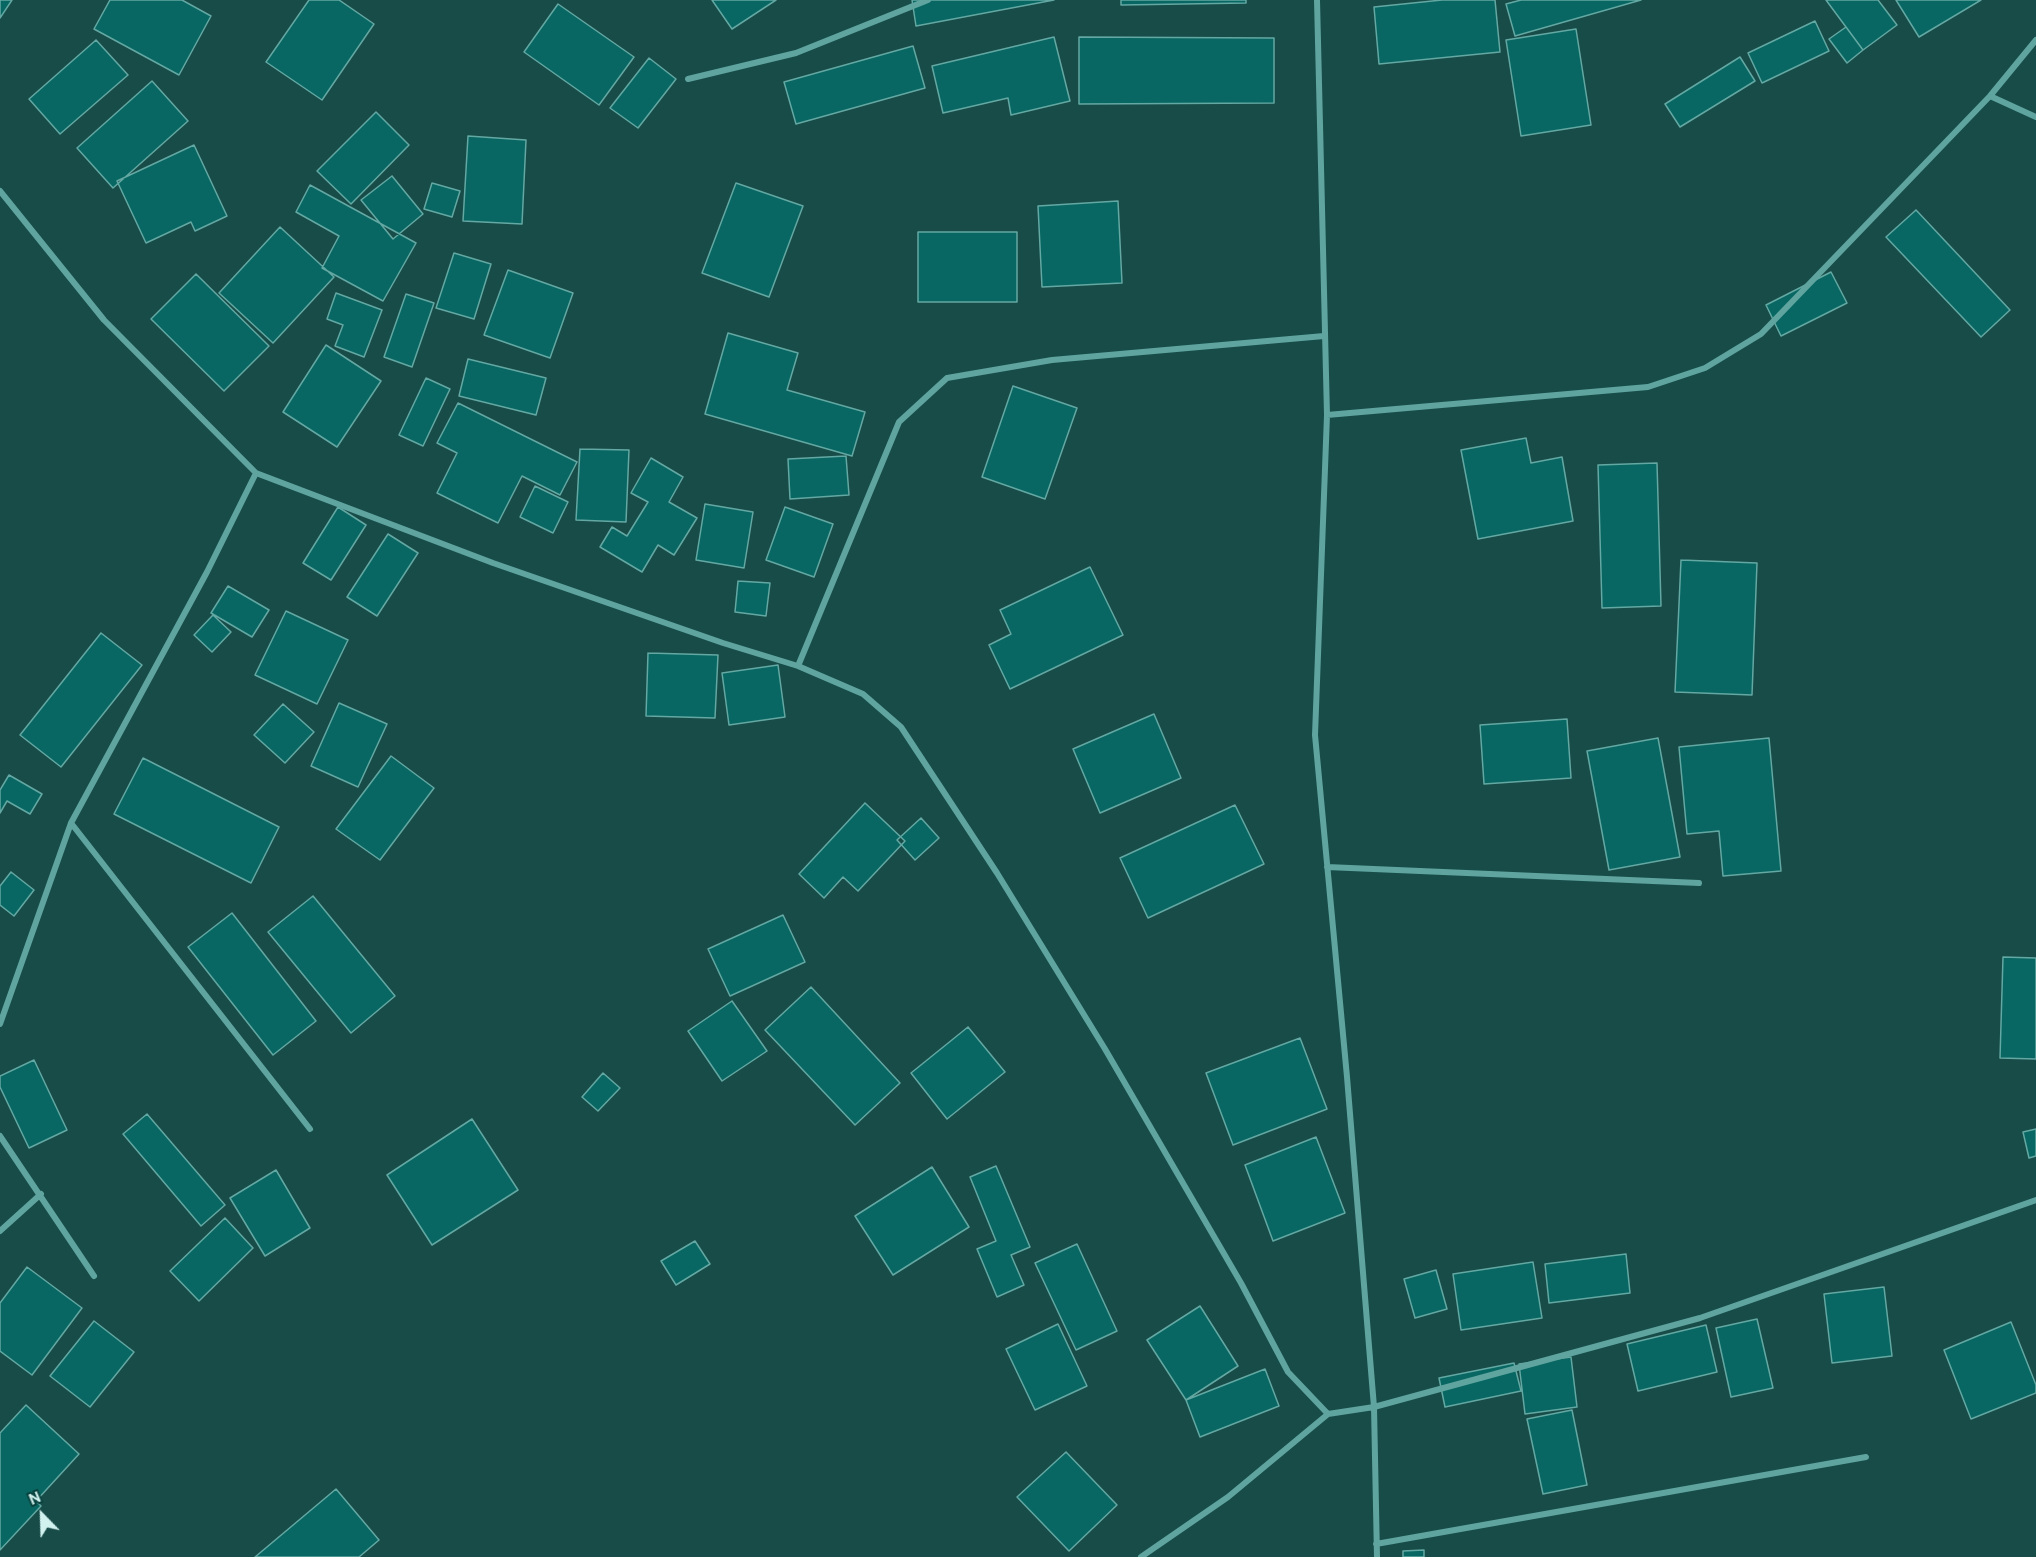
<!DOCTYPE html>
<style>
body{margin:0}
#map{position:relative;width:2036px;height:1557px;overflow:hidden;background:#174c49;font-family:Cabin,sans-serif}
canvas{display:block}
.north{position:absolute;left:12px;top:1485px;width:60px;height:60px;-webkit-text-stroke:4px #08423e;paint-order:stroke;rotate:337deg;font-size:16px;font-weight:700;line-height:24px;text-align:center;color:#d1f2ef}
.north::after{content:'';display:block;margin:auto;width:21px;height:27px;background:#d1f2ef;clip-path:polygon(50% 0,100% 100%,50% 72%,0 100%)}
</style>
<div id="map">
<canvas width="2036" height="1557"></canvas>
<div class="north">N</div>
</div>
<script>
const g = document.querySelector('canvas').getContext('2d');
g.lineJoin = 'round';
function fill(path, color) {
  g.fillStyle = color;
  g.fill(path, 'evenodd');
}
function poly(rows) {
  const path = new Path2D();
  for (const r of rows) {
    path.moveTo(r[0], r[1]);
    for (let i = 2; i < r.length; i += 2) path.lineTo(r[i], r[i + 1]);
  }
  return path;
}
function strokePath(path, color, width, dash) {
  g.strokeStyle = color;
  g.lineWidth = width;
  g.lineCap = dash ? 'butt' : 'round';
  g.setLineDash(dash || []);
  g.stroke(path);
}
const building = poly([
 [0,0,12,0,0,18,0,0],
 [110,0,182,0,211,16,179,75,94,29,110,0],
 [309,0,339,0,374,24,322,100,266,62,309,0],
 [712,0,776,0,732,29,712,0],
 [912,0,1054,0,916,26,912,0],
 [1121,0,1246,0,1246,3,1121,5,1121,0],
 [1442,0,1495,0,1500,52,1379,64,1374,7,1442,0],
 [1521,0,1641,0,1515,36,1506,4,1521,0],
 [1826,0,1878,0,1897,25,1863,50,1826,0],
 [1896,0,1981,0,1919,37,1896,0],
 [558,4,634,57,599,105,524,52,558,4],
 [1815,21,1829,51,1762,83,1748,53,1815,21],
 [1846,27,1863,50,1847,63,1829,39,1846,27],
 [1576,29,1591,125,1521,136,1506,40,1576,29],
 [1054,37,1070,101,1011,115,1008,98,943,113,932,66,1054,37],
 [1079,37,1274,38,1274,103,1079,104,1079,37],
 [96,40,128,75,60,134,29,99,96,40],
 [913,46,925,88,796,124,784,82,913,46],
 [1740,57,1755,81,1680,127,1665,104,1740,57],
 [649,58,676,79,638,128,610,108,649,58],
 [152,81,188,121,113,188,77,148,152,81],
 [376,112,409,145,351,204,317,171,376,112],
 [468,136,526,140,522,224,463,221,468,136],
 [194,145,227,216,195,231,191,222,146,243,117,181,194,145],
 [392,176,423,214,393,239,361,200,392,176],
 [432,183,460,191,452,217,424,209,432,183],
 [736,183,803,206,769,297,702,273,736,183],
 [310,185,416,243,383,301,322,268,339,236,296,212,310,185],
 [1118,201,1122,283,1042,287,1038,206,1118,201],
 [1916,210,2010,310,1981,337,1886,237,1916,210],
 [280,227,334,277,273,343,219,293,280,227],
 [918,232,1017,232,1017,302,918,302,918,232],
 [454,253,491,264,474,319,436,308,454,253],
 [508,270,573,293,550,358,484,335,508,270],
 [1831,272,1847,303,1781,336,1766,305,1831,272],
 [196,274,269,346,224,391,151,319,196,274],
 [336,293,382,310,364,357,335,346,343,325,327,319,336,293],
 [406,294,434,303,412,367,384,357,406,294],
 [728,333,798,353,787,390,865,412,852,456,705,414,728,333],
 [326,345,381,381,337,447,283,412,326,345],
 [468,359,546,378,536,415,459,396,468,359],
 [426,378,450,389,423,446,399,435,426,378],
 [1013,386,1077,408,1045,499,982,477,1013,386],
 [458,403,577,462,560,495,522,476,498,523,437,493,457,453,437,443,458,403],
 [1526,438,1531,463,1562,457,1573,521,1478,539,1461,450,1526,438],
 [580,449,629,450,626,522,576,520,580,449],
 [846,456,849,495,790,499,788,459,846,456],
 [651,458,683,477,669,502,697,518,674,555,658,545,642,572,600,547,612,527,627,536,648,502,631,493,651,458],
 [1657,463,1661,606,1602,608,1598,465,1657,463],
 [535,486,568,502,553,533,520,517,535,486],
 [705,504,753,512,744,568,696,560,705,504],
 [338,507,366,525,331,580,303,563,338,507],
 [785,507,833,524,814,577,766,560,785,507],
 [388,534,418,553,377,616,347,597,388,534],
 [1681,560,1757,563,1752,695,1675,692,1681,560],
 [1090,567,1123,635,1010,689,989,645,1011,634,1000,610,1090,567],
 [738,581,770,583,766,616,735,612,738,581],
 [228,586,269,610,252,637,211,613,228,586],
 [286,611,348,640,317,704,255,675,286,611],
 [213,615,231,632,212,652,194,635,213,615],
 [101,633,142,665,61,767,20,735,101,633],
 [648,653,718,655,715,718,646,716,648,653],
 [778,665,785,717,729,725,722,673,778,665],
 [339,703,387,724,358,787,311,766,339,703],
 [283,704,314,732,285,763,254,735,283,704],
 [1154,714,1181,778,1100,813,1073,749,1154,714],
 [1567,719,1571,778,1484,784,1480,725,1567,719],
 [1658,738,1680,857,1609,870,1587,751,1658,738],
 [1769,738,1781,871,1723,876,1719,831,1687,834,1679,747,1769,738],
 [391,756,434,788,380,860,336,829,391,756],
 [143,758,279,827,251,883,114,814,143,758],
 [9,775,42,794,30,814,7,801,0,813,0,790,9,775],
 [865,803,905,841,858,891,843,877,824,898,799,874,865,803],
 [1235,805,1264,864,1148,918,1120,858,1235,805],
 [921,818,939,838,915,860,897,840,921,818],
 [11,872,34,890,14,916,0,905,0,886,11,872],
 [313,896,395,996,351,1033,268,932,313,896],
 [232,913,316,1021,273,1055,188,947,232,913],
 [783,915,805,962,730,996,708,949,783,915],
 [2003,957,2036,958,2036,1059,2000,1058,2003,957],
 [811,987,900,1083,855,1125,765,1030,811,987],
 [732,1001,767,1051,722,1081,688,1031,732,1001],
 [968,1027,1005,1072,947,1119,911,1073,968,1027],
 [1300,1038,1327,1109,1233,1145,1206,1073,1300,1038],
 [34,1060,67,1130,29,1148,0,1087,0,1076,34,1060],
 [603,1073,620,1088,598,1111,582,1097,603,1073],
 [147,1114,225,1205,201,1226,123,1134,147,1114],
 [472,1119,518,1190,432,1245,387,1175,472,1119],
 [2036,1129,2036,1156,2029,1158,2023,1132,2036,1129],
 [1316,1137,1345,1213,1273,1241,1245,1165,1316,1137],
 [996,1166,1030,1247,1011,1255,1024,1285,997,1297,977,1249,996,1241,970,1177,996,1166],
 [932,1167,969,1227,893,1275,855,1216,932,1167],
 [276,1170,310,1228,265,1256,230,1198,276,1170],
 [225,1218,253,1248,199,1301,170,1271,225,1218],
 [695,1241,710,1264,676,1285,661,1261,695,1241],
 [1077,1244,1117,1331,1076,1350,1035,1263,1077,1244],
 [1626,1254,1630,1293,1549,1303,1545,1264,1626,1254],
 [1533,1262,1542,1318,1461,1330,1453,1274,1533,1262],
 [27,1267,82,1308,32,1375,0,1351,0,1303,27,1267],
 [1436,1270,1447,1309,1415,1318,1404,1279,1436,1270],
 [1884,1287,1892,1356,1832,1363,1824,1294,1884,1287],
 [1200,1306,1238,1366,1186,1400,1147,1340,1200,1306],
 [1757,1319,1773,1388,1731,1397,1716,1328,1757,1319],
 [94,1321,134,1352,90,1407,50,1376,94,1321],
 [2011,1322,2036,1385,2036,1393,1971,1419,1944,1350,2011,1322],
 [1058,1324,1087,1386,1035,1410,1006,1349,1058,1324],
 [1706,1325,1717,1372,1638,1391,1627,1344,1706,1325],
 [1571,1357,1577,1407,1525,1414,1519,1364,1571,1357],
 [1514,1363,1521,1391,1445,1407,1439,1378,1514,1363],
 [1265,1369,1279,1406,1200,1437,1186,1400,1265,1369],
 [26,1405,79,1454,36,1501,41,1506,0,1550,0,1433,26,1405],
 [1572,1410,1587,1485,1543,1494,1527,1419,1572,1410],
 [1066,1452,1117,1505,1069,1551,1017,1497,1066,1452],
 [336,1489,379,1540,359,1557,255,1557,336,1489],
 [1424,1550,1424,1557,1403,1557,1403,1551,1424,1550]
]);
const street = poly([
 [1317,0,1327,415,1315,735,1347,1077,1374,1407,1377,1557],
 [688,79,796,53,928,0],
 [1990,96,2036,117],
 [0,191,104,320,256,473,493,563,723,643,798,666,863,694,901,727,997,873,1105,1049,1241,1283,1288,1372,1328,1414],
 [1327,415,1648,387,1705,368,1761,334,1990,96,2036,40],
 [798,666,899,422,947,378,1052,360,1324,336],
 [71,823,310,1129],
 [1327,867,1699,883],
 [0,1024,71,823,207,572,256,473],
 [0,1136,94,1276],
 [0,1231,41,1194],
 [1376,1544,1866,1457],
 [1141,1557,1228,1497,1328,1414,1374,1407,1700,1318,2036,1200]
]);
fill(building, '#086762');
strokePath(building, '#64a8a3', 1.5);
strokePath(street, '#5fa49f', 6);
</script>
